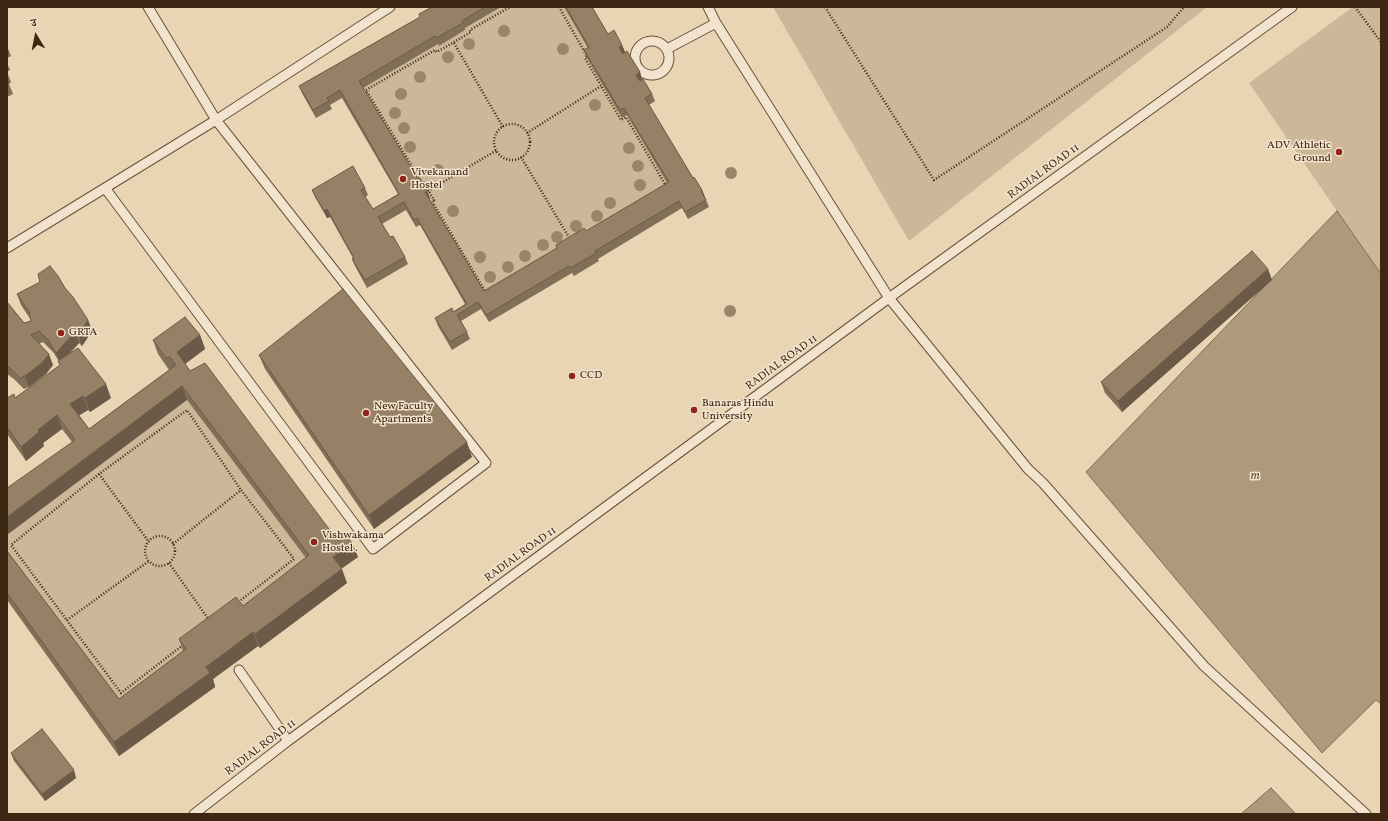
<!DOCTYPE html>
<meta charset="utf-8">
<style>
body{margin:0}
#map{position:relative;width:1388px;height:821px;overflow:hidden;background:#e9d4b3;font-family:Vollkorn,"Noto Serif Devanagari",serif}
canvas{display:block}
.frame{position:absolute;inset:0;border:8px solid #3e2712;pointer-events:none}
.north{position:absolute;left:16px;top:16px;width:40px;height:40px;-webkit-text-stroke:3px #f1e3ce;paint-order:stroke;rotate:350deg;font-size:11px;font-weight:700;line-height:16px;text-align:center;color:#3e2712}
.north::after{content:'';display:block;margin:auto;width:14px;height:18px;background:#3e2712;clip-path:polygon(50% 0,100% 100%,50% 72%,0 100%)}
</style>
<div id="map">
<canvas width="1388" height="821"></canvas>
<div class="frame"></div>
<div class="north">उ</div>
</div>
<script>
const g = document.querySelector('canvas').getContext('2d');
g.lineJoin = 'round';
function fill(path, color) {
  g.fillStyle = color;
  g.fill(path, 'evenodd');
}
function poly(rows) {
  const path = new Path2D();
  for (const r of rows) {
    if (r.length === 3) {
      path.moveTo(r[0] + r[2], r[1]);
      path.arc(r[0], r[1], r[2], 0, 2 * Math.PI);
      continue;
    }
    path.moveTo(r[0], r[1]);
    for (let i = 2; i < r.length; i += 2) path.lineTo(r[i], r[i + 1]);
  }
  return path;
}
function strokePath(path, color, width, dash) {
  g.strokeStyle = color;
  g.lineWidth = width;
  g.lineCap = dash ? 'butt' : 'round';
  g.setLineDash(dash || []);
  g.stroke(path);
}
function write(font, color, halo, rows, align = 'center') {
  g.font = font + ' Vollkorn,serif';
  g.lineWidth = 3;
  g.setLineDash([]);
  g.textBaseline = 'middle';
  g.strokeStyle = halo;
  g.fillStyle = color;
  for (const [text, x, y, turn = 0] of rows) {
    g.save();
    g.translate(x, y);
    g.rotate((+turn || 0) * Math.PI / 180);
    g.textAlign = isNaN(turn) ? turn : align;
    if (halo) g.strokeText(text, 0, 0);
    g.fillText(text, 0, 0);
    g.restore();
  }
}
const green = poly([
 [501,7,564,7,592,54,587,58,622,118,627,115,671,190,486,298,362,88,438,44,439,45,465,30,464,28],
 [773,7,1207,7,909,241],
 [1353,7,1381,7,1381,274,1337,211,1249,83],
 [187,400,315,569,124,713,7,558,7,535]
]);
const water = poly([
 [1337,211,1381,274,1381,704,1376,700,1322,753,1086,472,1337,211],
 [1271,788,1296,814,1241,814,1271,788]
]);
const path = poly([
 [559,7,587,56,585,58,621,120,626,117,666,186],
 [825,7,934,180,1167,27,1184,7],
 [1355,7,1381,42],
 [454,43,503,127],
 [512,142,18],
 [527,133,601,86],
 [521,157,570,239],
 [428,191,497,150],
 [486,293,432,201,434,200,423,182,422,183,366,90,435,50,437,52,471,32,470,30,510,7],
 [99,474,149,542],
 [160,551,15],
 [173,544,241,490,294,559,237,603],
 [169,563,209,620],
 [67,620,149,561],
 [183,645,121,693,11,545,99,474,187,410,241,490]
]);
const lane = poly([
 [708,7,716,23,889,298,1028,469,1043,483,1204,666,1366,814],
 [652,58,17],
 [667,49,716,23],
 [105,188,373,549,486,463,216,120,148,7],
 [7,248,216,120,390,7],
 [239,670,288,741],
 [194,814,288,741,889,298,1292,7]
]);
const trees = [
 [504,31],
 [469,44],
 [563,49],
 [448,57],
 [420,77],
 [401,94],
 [595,105],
 [395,113],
 [404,128],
 [410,147],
 [629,148],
 [638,166],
 [438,170],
 [731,173],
 [640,185],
 [610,203],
 [453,211],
 [597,216],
 [576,226],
 [557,237],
 [543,245],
 [525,256],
 [480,257],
 [508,267],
 [490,277],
 [730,311]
];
const wall = poly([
 [432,7,501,7,465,28,465,30,439,46,438,44,363,88,418,179,430,198,429,199,484,291,557,248,556,245,586,231,667,183,627,115,622,118,587,58,584,50,588,48,564,7,592,7,608,34,622,45,625,52,640,72,642,79,652,94,655,101,649,105,693,178,702,190,709,207,688,219,682,208,598,259,599,261,574,276,572,273,489,322,481,309,461,321,467,332,470,339,452,350,438,326,435,318,453,312,465,304,420,225,416,227,406,210,382,224,390,237,405,257,408,264,367,288,355,266,352,259,353,258,330,217,327,218,315,197,312,190,365,188,368,195,365,197,373,209,398,194,342,98,330,105,332,109,316,118,302,93,299,86,420,17],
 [7,46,11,56,7,58],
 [7,63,10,70,7,72,11,82,9,84,13,94,7,97],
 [1272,280,1122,412,1105,393,1101,382],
 [65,288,88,320,92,331,82,346,79,343,69,354,111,398,90,412,88,410,79,415,89,429,169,370,158,354,153,340,200,335,205,349,185,364,190,371,338,541,352,543,358,557,341,569,347,583,260,648,258,646,213,679,215,687,119,756,7,600,7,551,119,699,183,651,179,639,243,606,306,558,187,400,72,442,62,429,43,443,44,446,26,461,7,434,7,393,8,397,15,398,60,365,59,361,53,352,43,342,39,344,53,365,46,374,29,387,24,389,14,379,7,374,7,302,24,323,31,321,31,320,21,305,17,294],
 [259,355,472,457,374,529,265,369],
 [11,753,76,778,45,801,14,761]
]);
const shadedWall = poly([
 [622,45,625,52,622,54,619,47],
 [640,72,642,80,639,82,636,75],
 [702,190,705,197,703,198,701,191],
 [427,191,430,198,428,200,425,192],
 [327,209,330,217,327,218,324,211],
 [1268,269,1272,280,1122,412,1118,401],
 [88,320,92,331,82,346,78,335],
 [75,332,79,343,60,364,56,353],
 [200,335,205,349,182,366,177,352],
 [49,354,53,365,46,374,29,387,25,376],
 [106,384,111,398,90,412,85,398],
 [182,386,187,400,7,535,7,517],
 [83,396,88,410,75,418,70,404],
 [57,415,62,429,43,443,44,446,26,461,21,447,38,430],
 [467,442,472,457,374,529,369,515],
 [352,543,358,557,338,571,333,557],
 [342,569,347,583,260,648,255,634],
 [253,632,258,646,213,679,215,687,119,756,114,742,206,667],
 [74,770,76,778,45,801,42,794]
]);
const building = poly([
 [432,7,485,7,462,21,463,23,436,38,435,36,359,81,418,179,420,178,427,191,425,192,484,291,557,248,556,245,584,228,586,231,669,182,624,108,620,110,584,50,589,47,566,7,592,7,608,34,614,30,622,45,619,47,623,54,627,51,640,72,636,75,640,81,643,79,652,94,645,98,693,178,694,177,702,190,701,191,706,200,685,212,679,201,595,251,596,253,571,268,569,266,486,315,478,302,457,315,467,332,450,342,435,318,452,308,453,312,467,304,417,218,414,220,404,202,378,217,390,237,393,236,405,257,365,280,352,259,354,258,327,209,324,211,312,190,353,166,365,188,361,190,373,209,399,194,340,90,327,98,329,101,313,110,299,86,420,17,419,14,432,7],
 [7,79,9,83,7,84,7,79],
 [1252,251,1268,269,1118,401,1101,382,1252,251],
 [50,266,58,276,65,288,73,297,88,320,78,335,75,332,56,353,49,341,39,331,31,335,49,354,42,363,25,376,20,378,10,368,7,366,7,302,24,323,31,321,29,312,17,294,40,282,38,274,50,266],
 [343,289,467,442,369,515,259,355,343,289],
 [185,317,200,335,177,352,190,371,205,363,338,541,346,535,352,543,333,557,342,569,255,634,253,632,206,667,210,673,114,742,7,593,7,551,119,699,186,649,179,639,236,597,243,606,309,555,182,386,7,517,7,488,75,440,57,415,38,430,39,432,21,447,7,427,7,398,14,394,15,398,60,365,58,361,78,348,106,384,85,398,83,396,70,404,89,429,176,365,170,357,166,358,153,340,185,317],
 [42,729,74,770,42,794,11,753,42,729]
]);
const markers = [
 [1339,152,4,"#8f2418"],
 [403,179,4,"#8f2418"],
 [61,333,4,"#8f2418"],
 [572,376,4,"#8f2418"],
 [694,410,4,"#8f2418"],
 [366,413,4,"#8f2418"],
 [314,542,4,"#8f2418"]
];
const poiNames = [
 ["ADV Athletic",1331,146,"right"],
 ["Ground",1331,159,"right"],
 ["Vivekanand",411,173],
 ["Hostel",411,186],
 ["GRTA",69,333],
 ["CCD",580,376],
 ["Banaras Hindu",702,404],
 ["University",702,417],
 ["New Faculty",374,407],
 ["Apartments",374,420],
 ["Vishwakama",322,536],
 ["Hostel .",322,549]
];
const streetNames = [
 ["RADIAL ROAD 11",1044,172,-36],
 ["RADIAL ROAD 11",782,363,-36],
 ["RADIAL ROAD 11",521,555,-36],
 ["RADIAL ROAD 11",261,748,-37]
];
const waterNames = [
 ["m",1255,477]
];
fill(green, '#ccb798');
fill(water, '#af997c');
strokePath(water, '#826b52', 1);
strokePath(lane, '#69523a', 11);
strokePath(path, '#3e2712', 2.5, [1, 2]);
strokePath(lane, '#f1e3ce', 9);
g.fillStyle = '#9a8569';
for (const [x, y] of trees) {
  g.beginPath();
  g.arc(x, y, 6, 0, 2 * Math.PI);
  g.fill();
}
fill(wall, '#826f58');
fill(shadedWall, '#6a5a47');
fill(building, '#978166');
strokePath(building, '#6a5a47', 1);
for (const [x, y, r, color] of markers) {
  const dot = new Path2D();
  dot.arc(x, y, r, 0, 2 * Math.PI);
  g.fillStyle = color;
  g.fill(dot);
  strokePath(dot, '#f1e3ce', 1.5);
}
write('11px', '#3e2712', '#f1e3ce', poiNames, 'left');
write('11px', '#3e2712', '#f1e3ce', streetNames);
write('italic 12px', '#604932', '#f1e3ce', waterNames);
</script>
